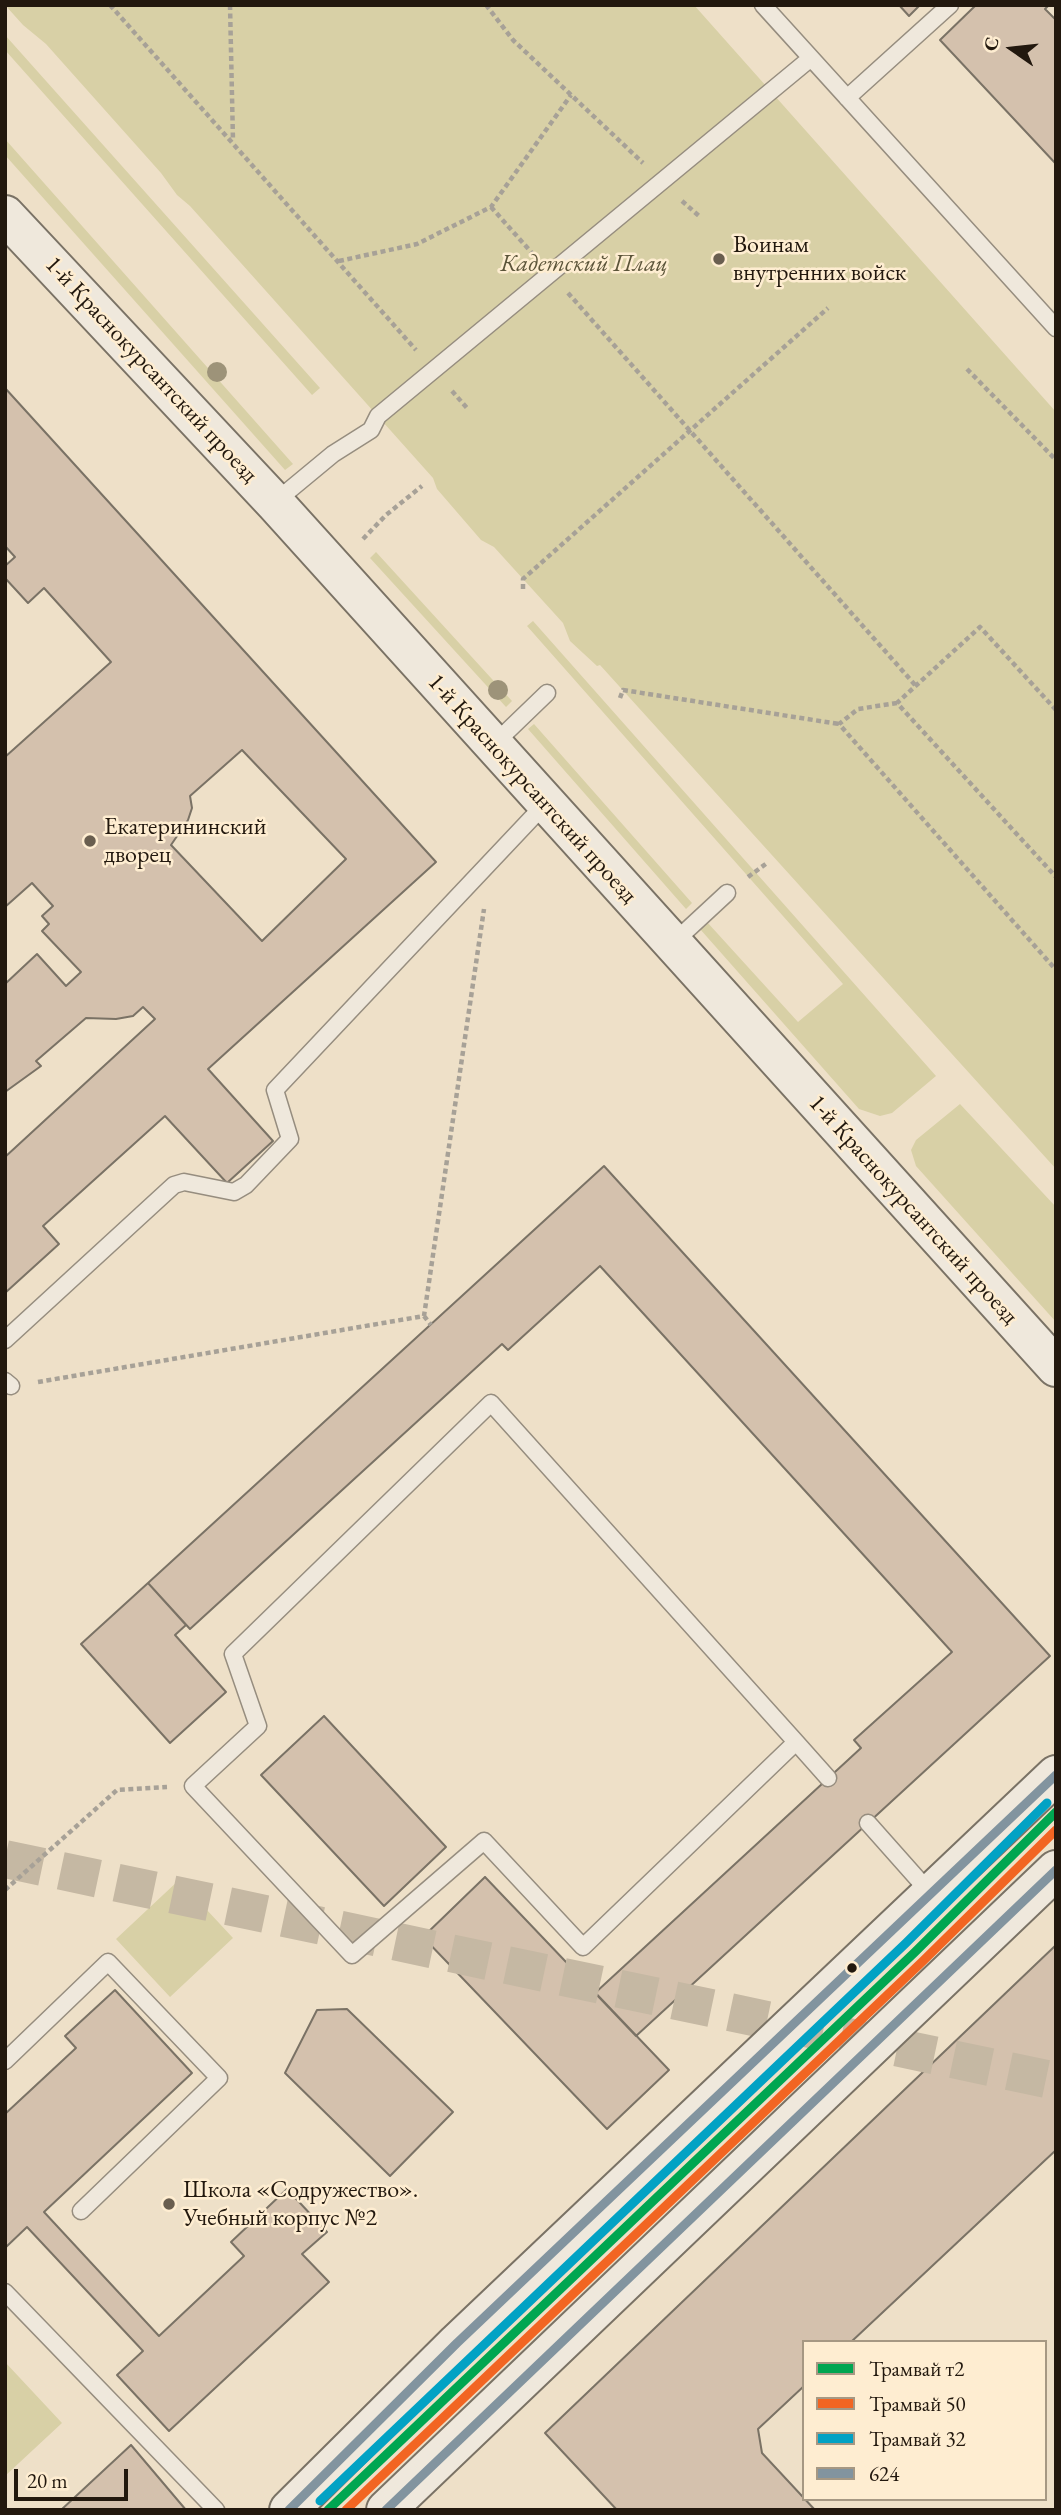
<!DOCTYPE html>
<meta charset="utf-8">
<style>
body{margin:0}
#map{position:relative;width:1061px;height:2515px;overflow:hidden;background:#eee0c8;font-family:"EB Garamond",serif}
canvas{display:block}
.frame{position:absolute;inset:0;border:7px solid #22180e;pointer-events:none}
.legend{position:absolute;left:802px;top:2340px;width:245px;height:161px;box-sizing:border-box;background:#feedd1;border:2px solid #a69883;margin:0;padding:9px 12px;list-style:none;font-size:21px;color:#22180e}
.legend li{display:flex;align-items:center;gap:14px;height:35px}
.legend b{width:35px;border:2px solid #a69883}
.north{position:absolute;left:977px;top:14px;width:70px;height:70px;-webkit-text-stroke:5px #feedd1;paint-order:stroke;rotate:284deg;font-size:19px;font-weight:700;line-height:28px;text-align:center;color:#22180e}
.north::after{content:'';display:block;margin:auto;width:24px;height:32px;background:#22180e;clip-path:polygon(50% 0,100% 100%,50% 72%,0 100%)}
.scale{position:absolute;left:14px;top:2469px;width:114px;height:32px;box-sizing:border-box;border:4px solid #22180e;border-top:0;padding-left:9px;font-size:21px;line-height:24px;white-space:nowrap;color:#22180e;-webkit-text-stroke:5px #feedd1;paint-order:stroke}
</style>
<div id="map">
<canvas width="1061" height="2515"></canvas>
<div class="frame"></div>
<ul class="legend">
<li><b style="height:9px;background:#00a651"></b>Трамвай т2</li>
<li><b style="height:9px;background:#f26522"></b>Трамвай 50</li>
<li><b style="height:9px;background:#02a2c4"></b>Трамвай 32</li>
<li><b style="height:9px;background:#82949f"></b>624</li>
</ul>
<div class="north">С</div>
<div class="scale">20 m</div>
</div>
<script>
const g = document.querySelector('canvas').getContext('2d');
g.lineJoin = 'round';
function fill(path, color) {
  g.fillStyle = color;
  g.fill(path, 'evenodd');
}
function poly(rows) {
  const path = new Path2D();
  for (const r of rows) {
    path.moveTo(r[0], r[1]);
    for (let i = 2; i < r.length; i += 2) path.lineTo(r[i], r[i + 1]);
  }
  return path;
}
function strokePath(path, color, width, dash) {
  g.strokeStyle = color;
  g.lineWidth = width;
  g.lineCap = dash ? 'butt' : 'round';
  g.setLineDash(dash || []);
  g.stroke(path);
}
function write(font, color, halo, rows, align = 'center') {
  g.font = font + ' "EB Garamond",serif';
  g.lineWidth = 5;
  g.setLineDash([]);
  g.textBaseline = 'middle';
  g.strokeStyle = halo;
  g.fillStyle = color;
  for (const [text, x, y, turn = 0] of rows) {
    g.save();
    g.translate(x, y);
    g.rotate((+turn || 0) * Math.PI / 180);
    g.textAlign = isNaN(turn) ? turn : align;
    if (halo) g.strokeText(text, 0, 0);
    g.fillText(text, 0, 0);
    g.restore();
  }
}
const green = poly([
 [5,5,694,5,1056,412,1056,1169,600,665,597,666,570,641,563,623,494,547,481,540,437,489,433,478,190,206,177,195,161,173,46,44,23,25],
 [5,35,320,388,312,395,5,50],
 [5,139,293,464,285,470,5,155],
 [376,552,512,701,506,707,370,558],
 [533,621,936,1076,892,1113,880,1116,859,1109,700,929,707,922,798,1022,843,984,527,626],
 [534,724,692,903,686,909,528,729],
 [960,1104,1056,1207,1056,1322,916,1166,911,1150,916,1140],
 [179,1880,233,1938,170,1997,116,1939],
 [5,2362,62,2423,5,2476]
]);
const building = poly([
 [899,5,920,5,909,16,899,5],
 [976,5,1049,5,1045,9,1056,20,1056,164,940,40,976,5],
 [5,388,436,862,208,1069,273,1141,227,1183,165,1116,43,1226,59,1244,5,1293,5,1157,155,1019,143,1007,133,1016,116,1019,86,1018,36,1061,41,1066,5,1092,5,984,37,954,66,986,81,972,42,931,49,924,42,916,53,906,32,883,5,907,5,757,111,662,44,588,28,603,5,578,5,566,15,557,5,546,5,388],
 [242,750,346,859,262,941,171,845,188,820,192,808,190,796,242,750],
 [604,1166,1050,1656,636,2036,595,1993,861,1748,854,1740,952,1652,600,1266,508,1350,502,1344,190,1629,148,1583,604,1166],
 [148,1583,186,1625,175,1635,226,1692,170,1743,81,1644,148,1583],
 [324,1716,446,1847,384,1906,261,1775,324,1716],
 [485,1877,669,2070,607,2129,423,1937,485,1877],
 [1056,1945,1056,2150,851,2342,804,2342,804,2386,758,2429,762,2453,815,2510,617,2510,545,2433,1056,1945],
 [115,1990,192,2073,44,2212,159,2336,244,2256,231,2242,287,2189,327,2232,302,2254,329,2282,169,2431,117,2375,143,2351,27,2227,5,2248,5,2114,76,2048,65,2036,115,1990],
 [347,2009,453,2112,390,2176,285,2073,317,2010,347,2009],
 [131,2445,186,2510,61,2510,131,2445]
]);
const primaryTunnel = poly([
 [5,1859,1056,2081]
]);
const path = poly([
 [110,5,416,350],
 [230,5,233,141],
 [486,5,513,40,643,163],
 [682,201,699,216],
 [491,207,532,253],
 [339,261,417,244,491,207,571,95],
 [568,293,916,686],
 [967,369,1056,460],
 [452,391,467,408],
 [363,539,386,515,422,486],
 [523,589,523,579,828,308],
 [620,698,623,690,839,724],
 [897,703,858,709,839,724,1056,970],
 [1056,710,980,627,897,703,1056,877],
 [748,877,767,863],
 [424,1316,431,1325],
 [38,1382,424,1316,484,909],
 [5,1890,117,1790,167,1787]
]);
const lane = poly([
 [763,5,1056,328],
 [847,98,950,5],
 [275,502,333,454,371,430,378,416,811,58],
 [492,746,547,693],
 [673,943,727,893],
 [5,1340,174,1185,184,1182,234,1192,246,1185,290,1139,275,1090,545,804],
 [5,1381,11,1386],
 [796,1742,583,1947,484,1841,352,1955,193,1786,258,1726,233,1654,491,1403,796,1742,828,1778],
 [868,1823,931,1894],
 [5,2061,108,1962,219,2078,81,2211],
 [5,2292,216,2510]
]);
const secondary = poly([
 [5,215,275,503,1056,1367],
 [289,2510,457,2343,1056,1775],
 [386,2510,1056,1870]
]);
const bus1 = poly([
 [289,2510,457,2343,1056,1775],
 [386,2510,1056,1870]
]);
const tram1 = poly([
 [328,2510,915,1952,1056,1812]
]);
const tram2 = poly([
 [346,2510,923,1961,1056,1830]
]);
const tram3 = poly([
 [320,2501,906,1943,1047,1803]
]);
const trees = [
 [217,372],
 [498,690]
];
const markers = [
 [719,259,7,"#695e4f"],
 [90,841,7,"#695e4f"],
 [852,1968,6,"#22180e"],
 [169,2204,7,"#695e4f"]
];
const poiNames = [
 ["Воинам",733,245],
 ["внутренних войск",733,273],
 ["Екатерининский",104,827],
 ["дворец",104,855],
 ["Школа «Содружество».",183,2190],
 ["Учебный корпус №2",183,2218]
];
const parkNames = [
 ["Кадетский Плац",584,264]
];
const streetNames = [
 ["1-й Краснокурсантский проезд",151,370,47],
 ["1-й Краснокурсантский проезд",532,789,48],
 ["1-й Краснокурсантский проезд",913,1210,48]
];
fill(green, '#d8d0a6');
fill(building, '#d4c1ad');
strokePath(building, '#7a7265', 2);
strokePath(primaryTunnel, '#c5b8a3', 38, [38, 19]);
strokePath(lane, '#968d7f', 19);
strokePath(secondary, '#7a7265', 42);
strokePath(path, '#a7a197', 4.5, [5, 3.5]);
strokePath(lane, '#efe8dc', 16);
strokePath(secondary, '#efe8dc', 38);
strokePath(bus1, '#82949f', 9);
strokePath(tram1, '#00a651', 9);
strokePath(tram2, '#f26522', 9);
strokePath(tram3, '#02a2c4', 9);
g.fillStyle = '#9d9379';
for (const [x, y] of trees) {
  g.beginPath();
  g.arc(x, y, 10, 0, 2 * Math.PI);
  g.fill();
}
for (const [x, y, r, color] of markers) {
  const dot = new Path2D();
  dot.arc(x, y, r, 0, 2 * Math.PI);
  g.fillStyle = color;
  g.fill(dot);
  strokePath(dot, '#feedd1', 2.5);
}
write('24px', '#22180e', '#feedd1', poiNames, 'left');
write('italic 24px', '#5b5439', '#feedd1', parkNames);
write('24px', '#22180e', '#feedd1', streetNames);
</script>
